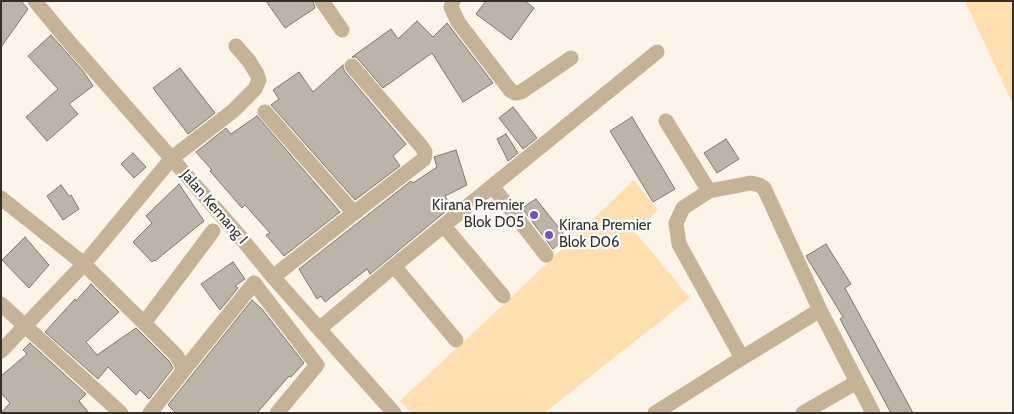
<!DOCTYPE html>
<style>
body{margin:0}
#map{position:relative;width:1014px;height:414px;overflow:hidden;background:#fbf4e9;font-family:Cabin,sans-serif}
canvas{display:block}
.frame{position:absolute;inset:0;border:2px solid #33302c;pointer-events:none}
</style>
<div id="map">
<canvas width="1014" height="414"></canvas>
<div class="frame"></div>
</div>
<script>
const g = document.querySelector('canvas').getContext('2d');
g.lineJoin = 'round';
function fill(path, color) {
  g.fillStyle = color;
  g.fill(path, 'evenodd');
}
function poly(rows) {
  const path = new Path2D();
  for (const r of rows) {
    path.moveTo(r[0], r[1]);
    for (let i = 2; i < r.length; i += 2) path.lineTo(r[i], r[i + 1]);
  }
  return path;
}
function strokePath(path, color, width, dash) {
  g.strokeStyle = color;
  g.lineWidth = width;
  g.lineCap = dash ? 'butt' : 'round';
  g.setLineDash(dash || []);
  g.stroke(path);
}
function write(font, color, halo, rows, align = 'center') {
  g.font = font + ' Cabin,sans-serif';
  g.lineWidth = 4.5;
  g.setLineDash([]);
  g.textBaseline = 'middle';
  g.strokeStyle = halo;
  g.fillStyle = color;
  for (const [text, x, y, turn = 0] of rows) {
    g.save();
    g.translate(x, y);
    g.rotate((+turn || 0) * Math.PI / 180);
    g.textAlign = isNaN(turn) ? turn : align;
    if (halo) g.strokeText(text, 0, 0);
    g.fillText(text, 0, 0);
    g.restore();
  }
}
const green = poly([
 [965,1,1013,1,1013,105],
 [634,180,658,210,635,232,690,298,544,413,411,413,400,401,521,288]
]);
const building = poly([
 [1,1,21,1,28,9,1,47,1,1],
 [266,1,313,1,315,8,285,28,266,1],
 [486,1,525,1,534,8,511,40,476,14,486,1],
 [417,21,433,37,447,23,493,83,463,102,432,53,383,88,359,60,356,57,352,57,391,29,398,39,417,21],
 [51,35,83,71,93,86,69,104,78,114,47,141,26,117,58,89,28,56,51,35],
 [343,65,343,68,345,72,406,144,393,156,400,166,355,200,271,105,279,99,273,90,299,72,313,92,343,65],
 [180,68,215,113,188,134,153,88,180,68],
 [513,107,537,138,523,149,499,118,513,107],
 [257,116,340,212,284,256,266,235,270,233,245,205,242,208,210,171,212,170,196,152,226,128,231,134,257,116],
 [632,117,675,189,653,202,610,131,632,117],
 [506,134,518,153,508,161,497,139,506,134],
 [726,139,739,159,717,173,704,153,726,139],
 [456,150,467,185,445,196,451,207,370,274,367,269,325,302,321,296,317,299,299,269,411,181,413,183,437,167,434,157,456,150],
 [133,153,146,167,134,178,121,164,133,153],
 [179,184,204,221,155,261,154,260,152,262,133,242,152,223,146,216,179,184],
 [61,185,69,196,71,195,79,209,63,220,47,196,61,185],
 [536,199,566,237,553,249,522,208,536,199],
 [25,237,49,265,29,288,2,260,25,237],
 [826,244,851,284,845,288,913,413,891,413,840,319,843,317,806,256,826,244],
 [233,262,245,279,235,286,238,288,220,310,201,284,233,262],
 [91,284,119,312,86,342,97,355,136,328,169,361,173,368,149,399,140,390,136,395,108,367,98,379,45,332,75,299,76,301,91,284],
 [252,300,262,309,304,363,291,377,289,376,257,413,176,413,168,405,252,300],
 [30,343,86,394,79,401,89,413,1,413,10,403,1,393,1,376,27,354,23,350,30,343]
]);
const minor = poly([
 [35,1,64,36,237,233,273,277,394,413],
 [322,1,342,30],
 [453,1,451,7,458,22,510,90,515,93,521,92,571,58],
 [352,66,421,146,425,152,424,159,354,213],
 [265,112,354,213,273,277],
 [666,121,709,191,751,183,759,185,764,188,820,310,873,413],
 [493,187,546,255],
 [1,198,84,264,144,323,213,231],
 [444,226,503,296],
 [394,266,456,340],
 [1,304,121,413],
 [144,323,176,355,183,367,180,375,150,413],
 [319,329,394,266,657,52],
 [1,351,84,264,172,158,233,111,255,89,259,80,257,74,249,61,236,46],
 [742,358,820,310],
 [180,375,254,283,317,365,277,413],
 [655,413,742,358,679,244,676,223,683,208,709,191],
 [803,413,857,382]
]);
const markers = [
 [534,215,5,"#6a52cc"],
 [549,235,5,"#6a52cc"]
];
const poiNames = [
 ["Kirana Premier",524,206],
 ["Blok D05",524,223],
 ["Kirana Premier",559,226,"left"],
 ["Blok D06",559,243,"left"]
];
const streetNames = [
 ["Jalan Kemang I",214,207,49]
];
fill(green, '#ffdfb0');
fill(building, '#bbb4a9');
strokePath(building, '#7e776e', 1);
strokePath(minor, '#c6b295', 15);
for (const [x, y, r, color] of markers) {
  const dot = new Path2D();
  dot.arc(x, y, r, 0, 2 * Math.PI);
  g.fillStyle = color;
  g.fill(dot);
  strokePath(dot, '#fff', 2);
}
write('15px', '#33302c', '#fff', poiNames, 'right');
write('15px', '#33302c', '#fff', streetNames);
</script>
